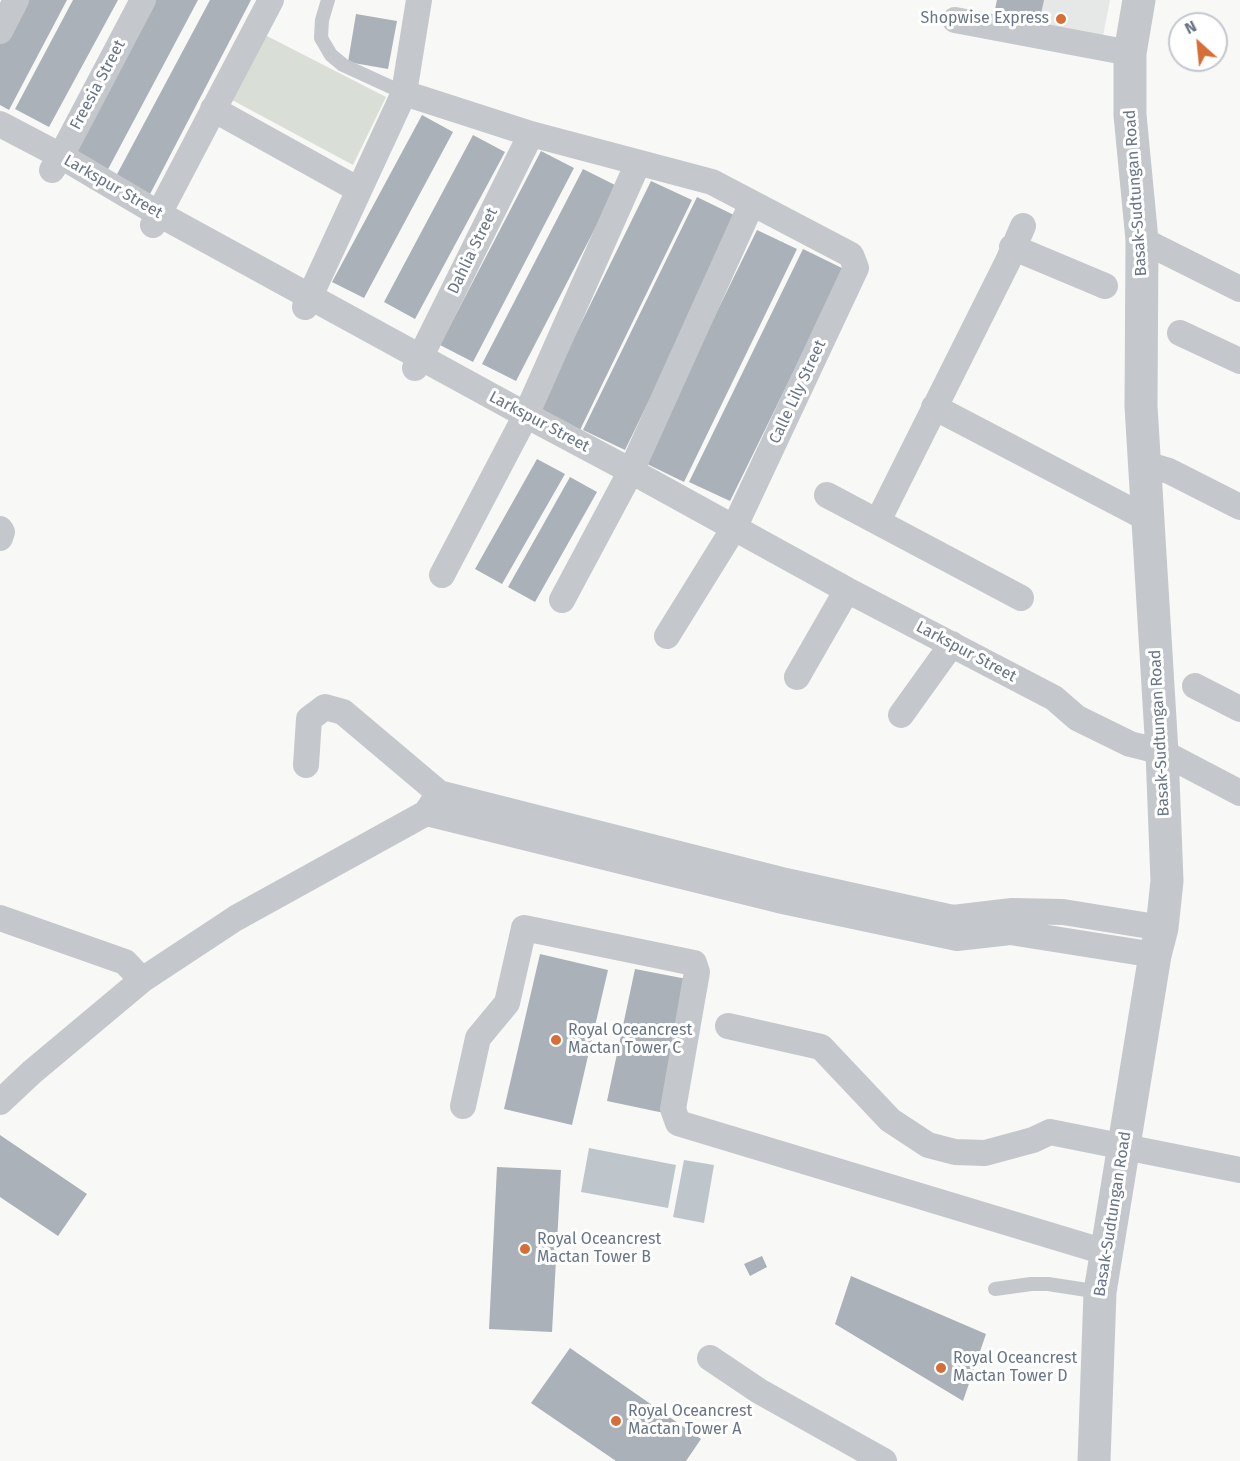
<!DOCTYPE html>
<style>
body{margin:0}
#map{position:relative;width:1240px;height:1461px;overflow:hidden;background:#f8f8f6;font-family:"Fira Sans",sans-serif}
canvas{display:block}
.north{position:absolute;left:1168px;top:12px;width:60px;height:60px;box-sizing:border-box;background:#fff;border:2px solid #c3c8ce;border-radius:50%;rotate:333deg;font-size:16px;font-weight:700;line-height:24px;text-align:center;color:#697585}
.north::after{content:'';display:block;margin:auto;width:21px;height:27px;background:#d76e37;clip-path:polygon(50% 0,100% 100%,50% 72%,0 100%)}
</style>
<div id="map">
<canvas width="1240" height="1461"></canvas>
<div class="north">N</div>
</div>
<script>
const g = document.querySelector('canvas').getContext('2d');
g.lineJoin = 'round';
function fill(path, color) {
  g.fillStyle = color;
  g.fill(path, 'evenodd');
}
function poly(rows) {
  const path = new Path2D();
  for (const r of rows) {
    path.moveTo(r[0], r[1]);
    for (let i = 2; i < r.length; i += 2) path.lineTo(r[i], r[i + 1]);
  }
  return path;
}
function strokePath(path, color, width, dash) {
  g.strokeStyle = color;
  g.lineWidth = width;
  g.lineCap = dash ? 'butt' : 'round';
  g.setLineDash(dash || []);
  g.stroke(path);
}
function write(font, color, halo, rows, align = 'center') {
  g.font = font + ' "Fira Sans",sans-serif';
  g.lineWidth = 6;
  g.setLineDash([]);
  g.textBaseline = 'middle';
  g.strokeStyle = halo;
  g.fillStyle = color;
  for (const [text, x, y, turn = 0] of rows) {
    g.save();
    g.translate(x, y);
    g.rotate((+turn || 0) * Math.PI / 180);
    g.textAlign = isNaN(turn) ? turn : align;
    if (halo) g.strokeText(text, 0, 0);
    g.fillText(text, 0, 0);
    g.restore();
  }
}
const built = poly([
 [997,0,1110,0,1103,36,994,14]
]);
const green = poly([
 [265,35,386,97,353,165,232,100]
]);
const water = poly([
 [589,1148,676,1165,668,1208,581,1192],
 [684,1160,714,1165,704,1223,673,1217]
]);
const building = poly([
 [23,0,67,0,9,110,0,105,0,44],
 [73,0,118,0,49,127,15,109],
 [153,0,198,0,106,173,72,155],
 [210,0,251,0,149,196,115,178],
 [997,0,1044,0,1039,23,994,14],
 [356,14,397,21,388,69,348,62],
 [422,115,453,132,364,298,332,282],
 [473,135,505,152,415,319,384,302],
 [541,151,574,168,473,362,440,345],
 [583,169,617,186,516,381,482,364],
 [651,181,692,200,579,432,537,413],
 [697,197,738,217,625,450,583,430],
 [757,230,797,249,684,482,643,462],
 [803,249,844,269,730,501,689,482],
 [537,459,565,474,502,584,475,569],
 [570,477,597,492,535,602,508,587],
 [540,954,608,970,572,1125,504,1109],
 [635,969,692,980,664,1113,607,1101],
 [0,1135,87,1194,58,1236,0,1197],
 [497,1167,561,1170,552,1332,489,1329],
 [762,1256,767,1267,750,1276,744,1264],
 [851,1276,986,1334,963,1401,835,1324],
 [570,1348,701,1439,686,1461,616,1461,531,1403]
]);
const service = poly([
 [328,0,322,20,321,38,331,55,343,65,404,93],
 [995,1289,1031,1284,1048,1284,1100,1292]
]);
const minor = poly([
 [955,20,1130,53],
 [0,31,16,0],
 [404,93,531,134,712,182,851,255,856,268,734,528,667,636],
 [213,109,359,190],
 [0,124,61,156,159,214,526,415,631,471,847,590,1054,698,1077,718,1130,744,1162,752,1240,793],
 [52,170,61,156,143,0],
 [153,225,271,0],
 [1142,240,1240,289],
 [1012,247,1105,286],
 [305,307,404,93,419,0],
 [1180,333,1240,361],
 [415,368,531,134],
 [934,407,1148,519],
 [1145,464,1169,471,1240,507],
 [827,495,1021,598],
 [878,521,1008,261,1023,226],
 [0,529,2,532,0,538],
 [442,575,526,415,638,163],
 [562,600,631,471,752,203],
 [797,677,847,590],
 [1195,686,1240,709],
 [901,715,952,644],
 [306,765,309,719,325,707,343,712,439,793,786,881,953,918,1012,911,1063,912,1162,928],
 [426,813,778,900,957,938,1010,932,1155,955],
 [0,918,125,962,142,980],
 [728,1026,821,1047,890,1120,928,1145,955,1152,985,1153,1033,1140,1050,1132,1240,1170],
 [0,1102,32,1072,142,980,236,918,426,813,435,799],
 [463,1106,478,1038,507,1003,524,928,694,963,697,972,673,1109,678,1123,1105,1252],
 [710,1358,759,1391,884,1461]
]);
const tertiary = poly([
 [1094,1461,1100,1292,1155,955,1162,928,1167,881,1162,752,1141,406,1142,240,1130,115,1130,53,1139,0]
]);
const markers = [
 [1061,19,6,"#d76e37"],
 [556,1040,6,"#d76e37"],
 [525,1249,6,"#d76e37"],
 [941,1368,6,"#d76e37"],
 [616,1421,6,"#d76e37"]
];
const poiNames = [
 ["Shopwise Express",1049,19,"right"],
 ["Royal Oceancrest",568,1031],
 ["Mactan Tower C",568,1049],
 ["Royal Oceancrest",537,1240],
 ["Mactan Tower B",537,1258],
 ["Royal Oceancrest",953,1359],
 ["Mactan Tower D",953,1377],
 ["Royal Oceancrest",628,1412],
 ["Mactan Tower A",628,1430]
];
const streetNames = [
 ["Freesia Street",98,85,-62],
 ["Larkspur Street",113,187,30],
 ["Basak-Sudtungan Road",1136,193,-94],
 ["Dahlia Street",473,251,-64],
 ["Calle Lily Street",798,392,-65],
 ["Larkspur Street",539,422,28],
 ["Larkspur Street",966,652,28],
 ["Basak-Sudtungan Road",1160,733,-93],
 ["Basak-Sudtungan Road",1113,1214,-81]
];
fill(built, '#e6e7e7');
fill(green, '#d9dfd7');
fill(water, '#bec6cc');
fill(building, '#abb1b8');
strokePath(service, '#c4c7cb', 14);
strokePath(minor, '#c4c7cb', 26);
strokePath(tertiary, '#c4c7cb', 33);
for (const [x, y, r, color] of markers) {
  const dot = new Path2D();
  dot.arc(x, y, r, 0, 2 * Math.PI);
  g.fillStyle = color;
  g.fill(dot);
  strokePath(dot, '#fff', 2);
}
write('16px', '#697585', '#fff', poiNames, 'left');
write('16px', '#697585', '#fff', streetNames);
</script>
